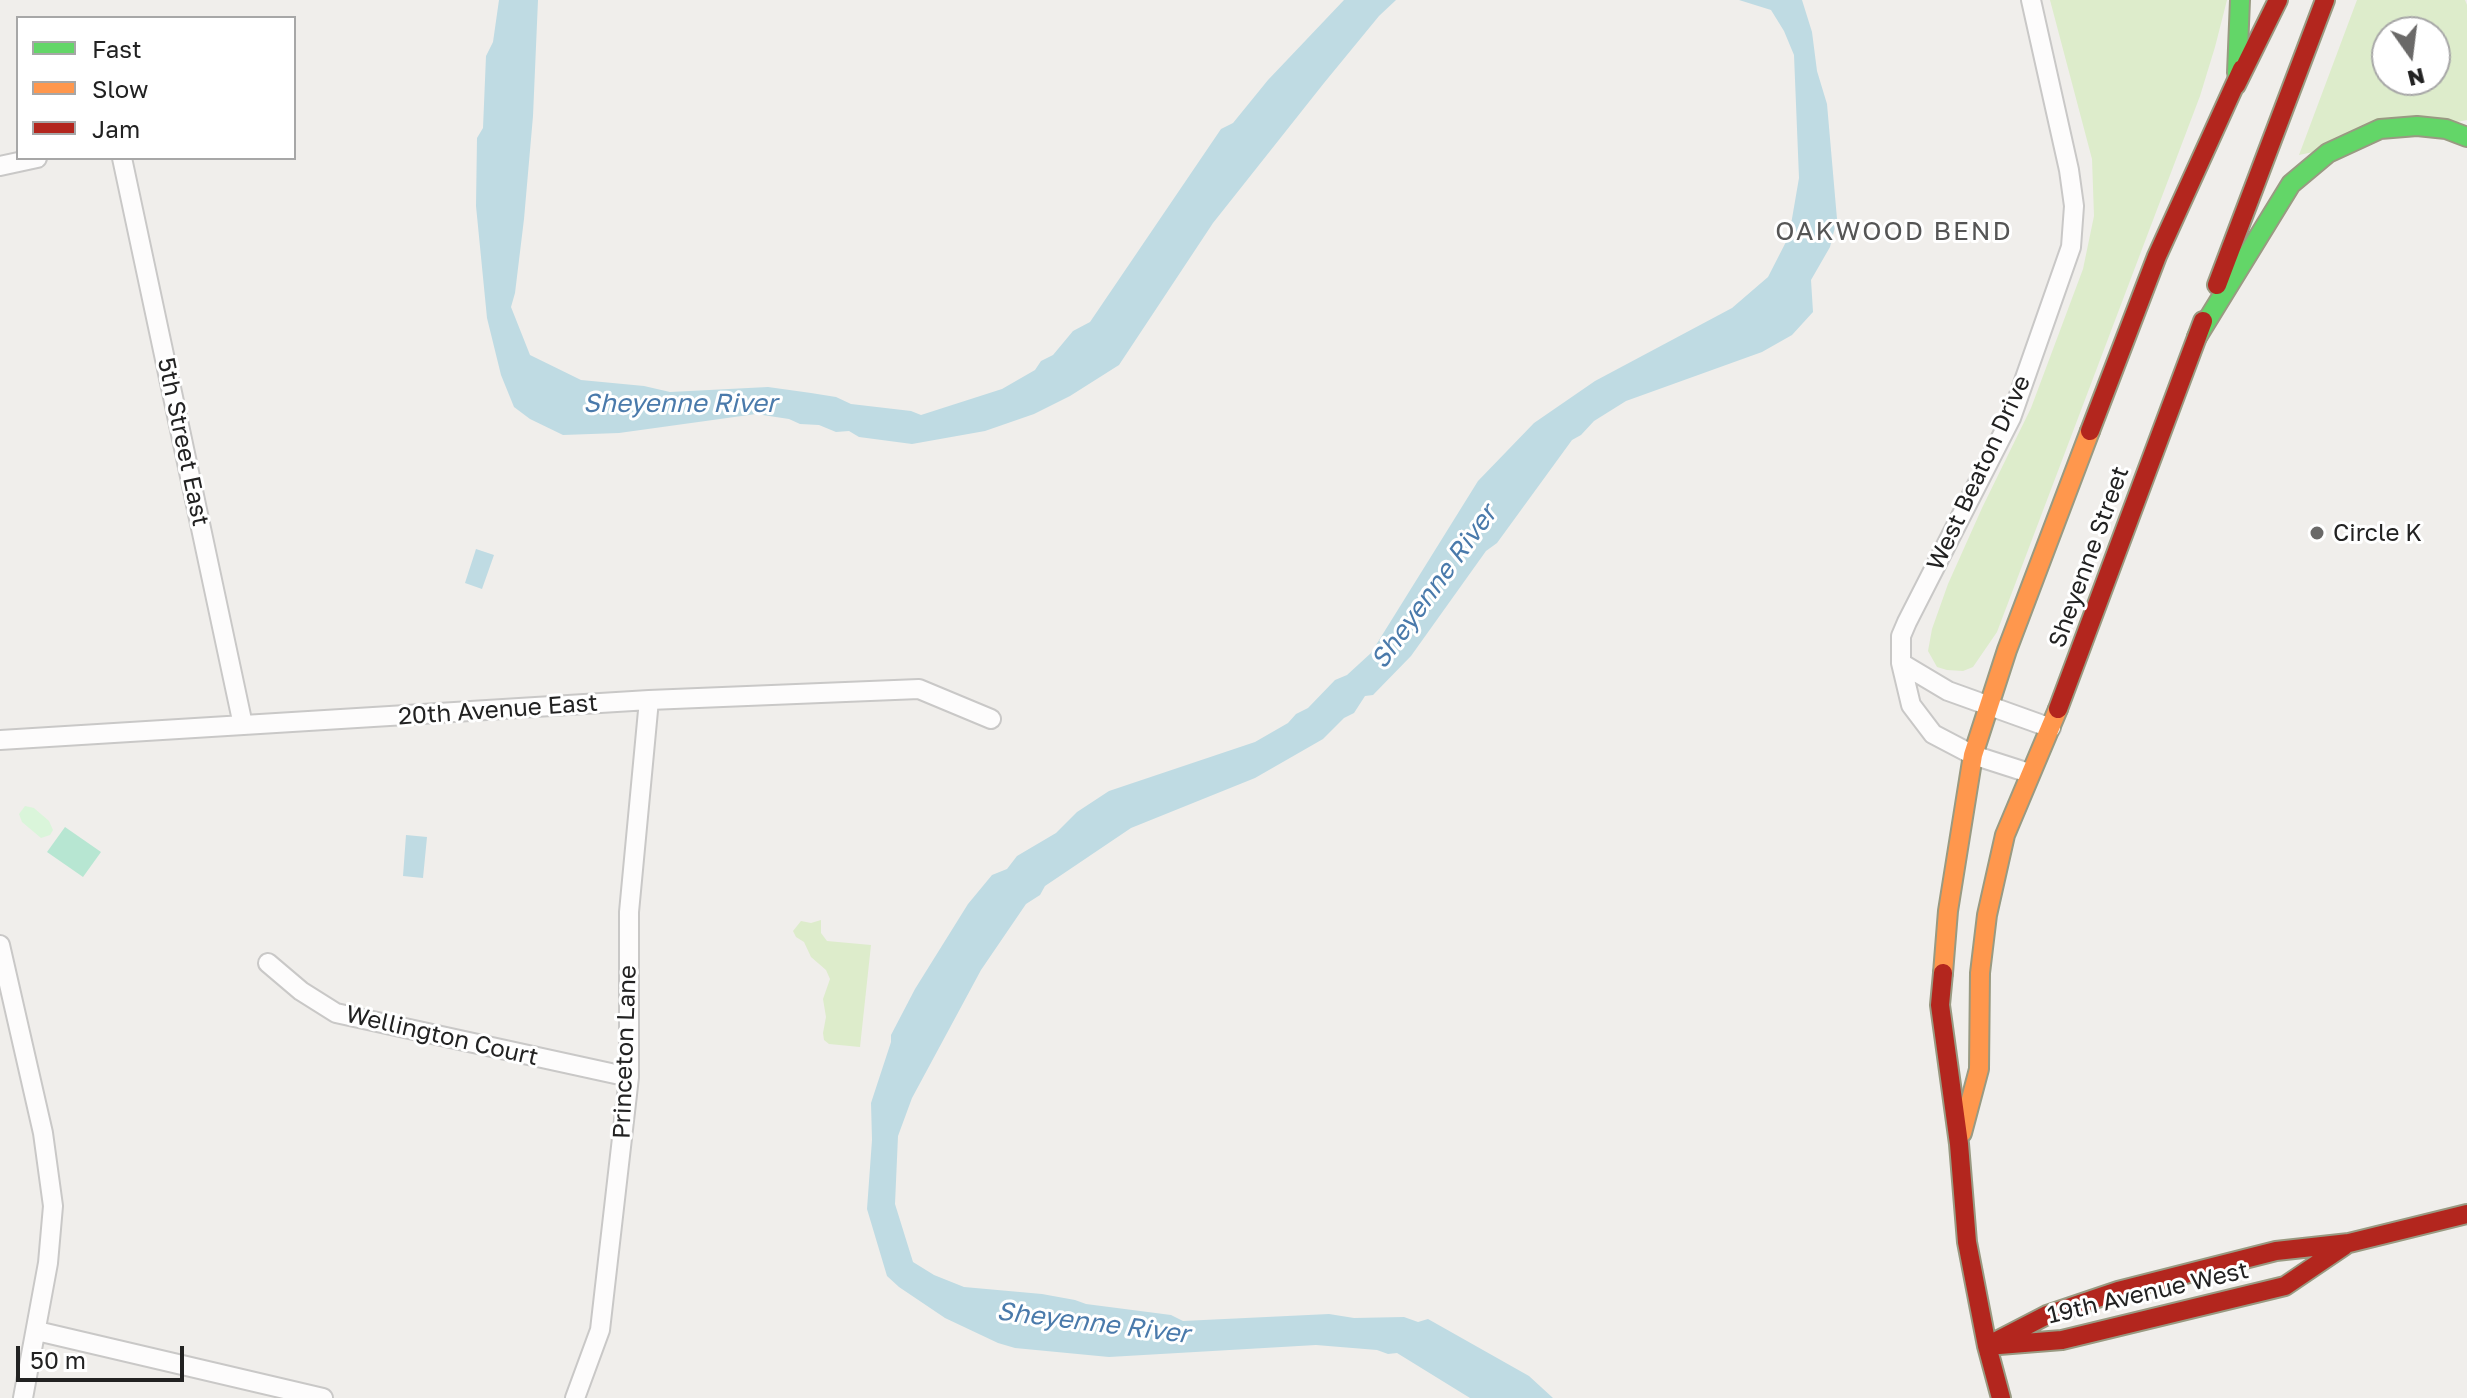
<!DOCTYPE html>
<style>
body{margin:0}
#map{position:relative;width:2467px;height:1398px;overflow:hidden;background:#f0eeeb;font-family:"Golos Text",sans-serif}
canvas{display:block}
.legend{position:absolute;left:16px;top:16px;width:280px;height:144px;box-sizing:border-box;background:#fff;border:2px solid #a7a7a7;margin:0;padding:10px 14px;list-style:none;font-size:24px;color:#222}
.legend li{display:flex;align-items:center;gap:16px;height:40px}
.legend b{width:40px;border:2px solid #a7a7a7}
.north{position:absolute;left:2371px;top:16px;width:80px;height:80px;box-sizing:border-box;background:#fff;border:2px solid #a7a7a7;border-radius:50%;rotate:166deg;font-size:22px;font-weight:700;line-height:32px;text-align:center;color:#222}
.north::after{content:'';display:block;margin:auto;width:28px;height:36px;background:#6a6968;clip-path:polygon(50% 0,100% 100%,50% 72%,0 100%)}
.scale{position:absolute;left:16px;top:1346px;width:168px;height:36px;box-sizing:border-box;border:4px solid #222;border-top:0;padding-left:10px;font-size:24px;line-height:28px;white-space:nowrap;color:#222;-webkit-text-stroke:6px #fff;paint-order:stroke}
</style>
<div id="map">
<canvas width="2467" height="1398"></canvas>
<ul class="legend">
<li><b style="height:10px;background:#63d668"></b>Fast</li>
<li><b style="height:10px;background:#ff974d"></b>Slow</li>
<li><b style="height:10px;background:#b3261e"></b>Jam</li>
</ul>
<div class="north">N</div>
<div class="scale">50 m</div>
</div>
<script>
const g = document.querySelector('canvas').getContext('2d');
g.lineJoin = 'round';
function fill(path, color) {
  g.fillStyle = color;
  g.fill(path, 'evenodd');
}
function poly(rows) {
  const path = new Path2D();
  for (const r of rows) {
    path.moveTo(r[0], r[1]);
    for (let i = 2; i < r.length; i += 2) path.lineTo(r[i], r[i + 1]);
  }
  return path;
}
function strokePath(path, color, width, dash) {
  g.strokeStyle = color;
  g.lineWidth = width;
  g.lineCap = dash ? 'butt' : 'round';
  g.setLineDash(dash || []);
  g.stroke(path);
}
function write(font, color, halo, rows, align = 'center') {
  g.font = font + ' "Golos Text",sans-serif';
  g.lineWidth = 6;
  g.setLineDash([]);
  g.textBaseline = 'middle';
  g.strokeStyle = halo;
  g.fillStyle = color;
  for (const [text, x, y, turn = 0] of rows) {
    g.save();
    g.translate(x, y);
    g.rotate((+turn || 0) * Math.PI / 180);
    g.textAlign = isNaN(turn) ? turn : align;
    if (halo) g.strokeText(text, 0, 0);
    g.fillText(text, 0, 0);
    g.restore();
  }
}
const grass = poly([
 [2050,0,2227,0,2215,47,2200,96,1997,632,1973,667,1963,671,1947,670,1937,667,1928,651,1932,629,1948,584,1982,508,2031,408,2083,269,2094,216,2092,159],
 [2357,0,2465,0,2467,5,2467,120,2299,155],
 [2387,32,2435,32,2435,80,2387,80],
 [821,920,821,933,827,941,871,945,860,1047,829,1044,824,1040,823,1033,826,1017,823,999,830,979,826,970,811,957,804,942,796,937,793,931,801,921,811,923]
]);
const park = poly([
 [25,806,34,808,49,821,53,830,50,835,41,838,22,822,19,814]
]);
const pitch = poly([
 [65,827,101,852,83,877,47,852]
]);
const water = poly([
 [499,0,538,0,533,116,524,219,515,293,511,307,530,355,581,380,644,386,670,392,768,387,811,393,836,397,851,404,911,411,921,415,1002,389,1035,370,1041,361,1053,355,1073,331,1090,322,1221,129,1233,123,1268,80,1344,0,1396,0,1379,16,1324,83,1213,223,1119,365,1070,396,1034,414,985,431,912,444,859,437,849,431,836,432,819,425,800,424,789,419,756,414,619,433,563,435,530,419,514,407,501,375,487,318,476,206,477,138,483,128,486,56,493,42],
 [1739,0,1802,0,1812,32,1817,71,1827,104,1837,219,1830,247,1811,280,1813,312,1792,335,1762,352,1626,401,1594,421,1581,435,1572,440,1497,543,1486,551,1411,656,1373,695,1365,696,1354,713,1344,718,1323,739,1255,778,1131,828,1045,886,1040,895,1026,904,981,970,912,1098,898,1136,895,1204,913,1262,934,1275,964,1287,1042,1294,1075,1300,1086,1304,1171,1315,1183,1321,1329,1314,1354,1318,1404,1317,1418,1322,1428,1319,1529,1376,1553,1398,1470,1398,1397,1353,1388,1354,1377,1350,1316,1345,1109,1357,1015,1348,998,1343,945,1318,899,1287,887,1276,867,1209,872,1140,871,1103,891,1042,891,1035,915,989,968,904,992,875,1007,869,1017,856,1056,833,1077,812,1109,791,1255,742,1288,723,1296,714,1308,708,1335,680,1347,675,1371,653,1478,481,1534,423,1595,381,1732,308,1768,277,1789,236,1799,178,1794,55,1784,31,1771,10],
 [476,549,494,555,482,589,465,583],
 [406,835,427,837,423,878,403,876]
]);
const street = poly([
 [122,158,243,725],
 [0,166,37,158],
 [1901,663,1901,636,1907,622,2011,418,2071,247,2074,206,2069,170,2031,0],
 [0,740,649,700,919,689,991,719],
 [2029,773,1973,755,1933,734,1911,705,1901,663,1948,691,2051,728],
 [0,945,43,1133,53,1206,48,1263,23,1398],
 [268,963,301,991,336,1013,629,1077],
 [37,1331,323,1398],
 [575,1398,600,1330,629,1077,629,912,649,700]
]);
const fast = poly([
 [2237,73,2240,0],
 [2197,337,2291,184,2328,153,2380,129,2417,126,2446,129,2467,137]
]);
const slow = poly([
 [1943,973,1948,911,1973,755,2007,650,2090,431],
 [1962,1133,1979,1069,1980,973,1987,915,2005,835,2058,709]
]);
const jam = poly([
 [2236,85,2278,0],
 [2217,285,2325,0],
 [2090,431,2157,256,2242,69],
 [2058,709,2203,321],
 [1943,973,1940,1005,1959,1144,1967,1242,1987,1346,2001,1398],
 [1999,1345,2062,1340,2285,1286,2344,1246],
 [1987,1346,2047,1315,2118,1291,2276,1251,2349,1243,2467,1214]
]);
const markers = [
 [2317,533,8,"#6a6968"]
];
const streetNames = [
 ["5th Street East",183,442,78],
 ["West Beaton Drive",1979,473,-65],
 ["Sheyenne Street",2089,557,-70],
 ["20th Avenue East",498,710,-4],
 ["Wellington Court",442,1036,13],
 ["Princeton Lane",625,1052,-88],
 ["19th Avenue West",2148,1293,-13]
];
const poiNames = [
 ["Circle K",2333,533]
];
const neighbourhoodNames = [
 ["OAKWOOD BEND",1894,232]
];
const waterNames = [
 ["Sheyenne River",680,404],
 ["Sheyenne River",1434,587,-54],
 ["Sheyenne River",1093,1323,7]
];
fill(grass, '#ddeccb');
fill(park, '#daf5da');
fill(pitch, '#b7e6d2');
fill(water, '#bfdbe3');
strokePath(street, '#c9c8c7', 22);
strokePath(fast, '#999a82', 22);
strokePath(slow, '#999a82', 22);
strokePath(jam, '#999a82', 22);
strokePath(street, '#fdfcfc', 18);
strokePath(fast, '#63d668', 18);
strokePath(slow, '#ff974d', 18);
strokePath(jam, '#b3261e', 18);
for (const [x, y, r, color] of markers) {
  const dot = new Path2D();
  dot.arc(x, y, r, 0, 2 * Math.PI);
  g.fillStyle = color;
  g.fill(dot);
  strokePath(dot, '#fff', 3);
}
write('24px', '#222', '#fff', streetNames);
write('24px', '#222', '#fff', poiNames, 'left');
g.letterSpacing = '2px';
write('26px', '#555', '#fff', neighbourhoodNames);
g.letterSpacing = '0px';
write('italic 26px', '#4a7aab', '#fff', waterNames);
</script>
